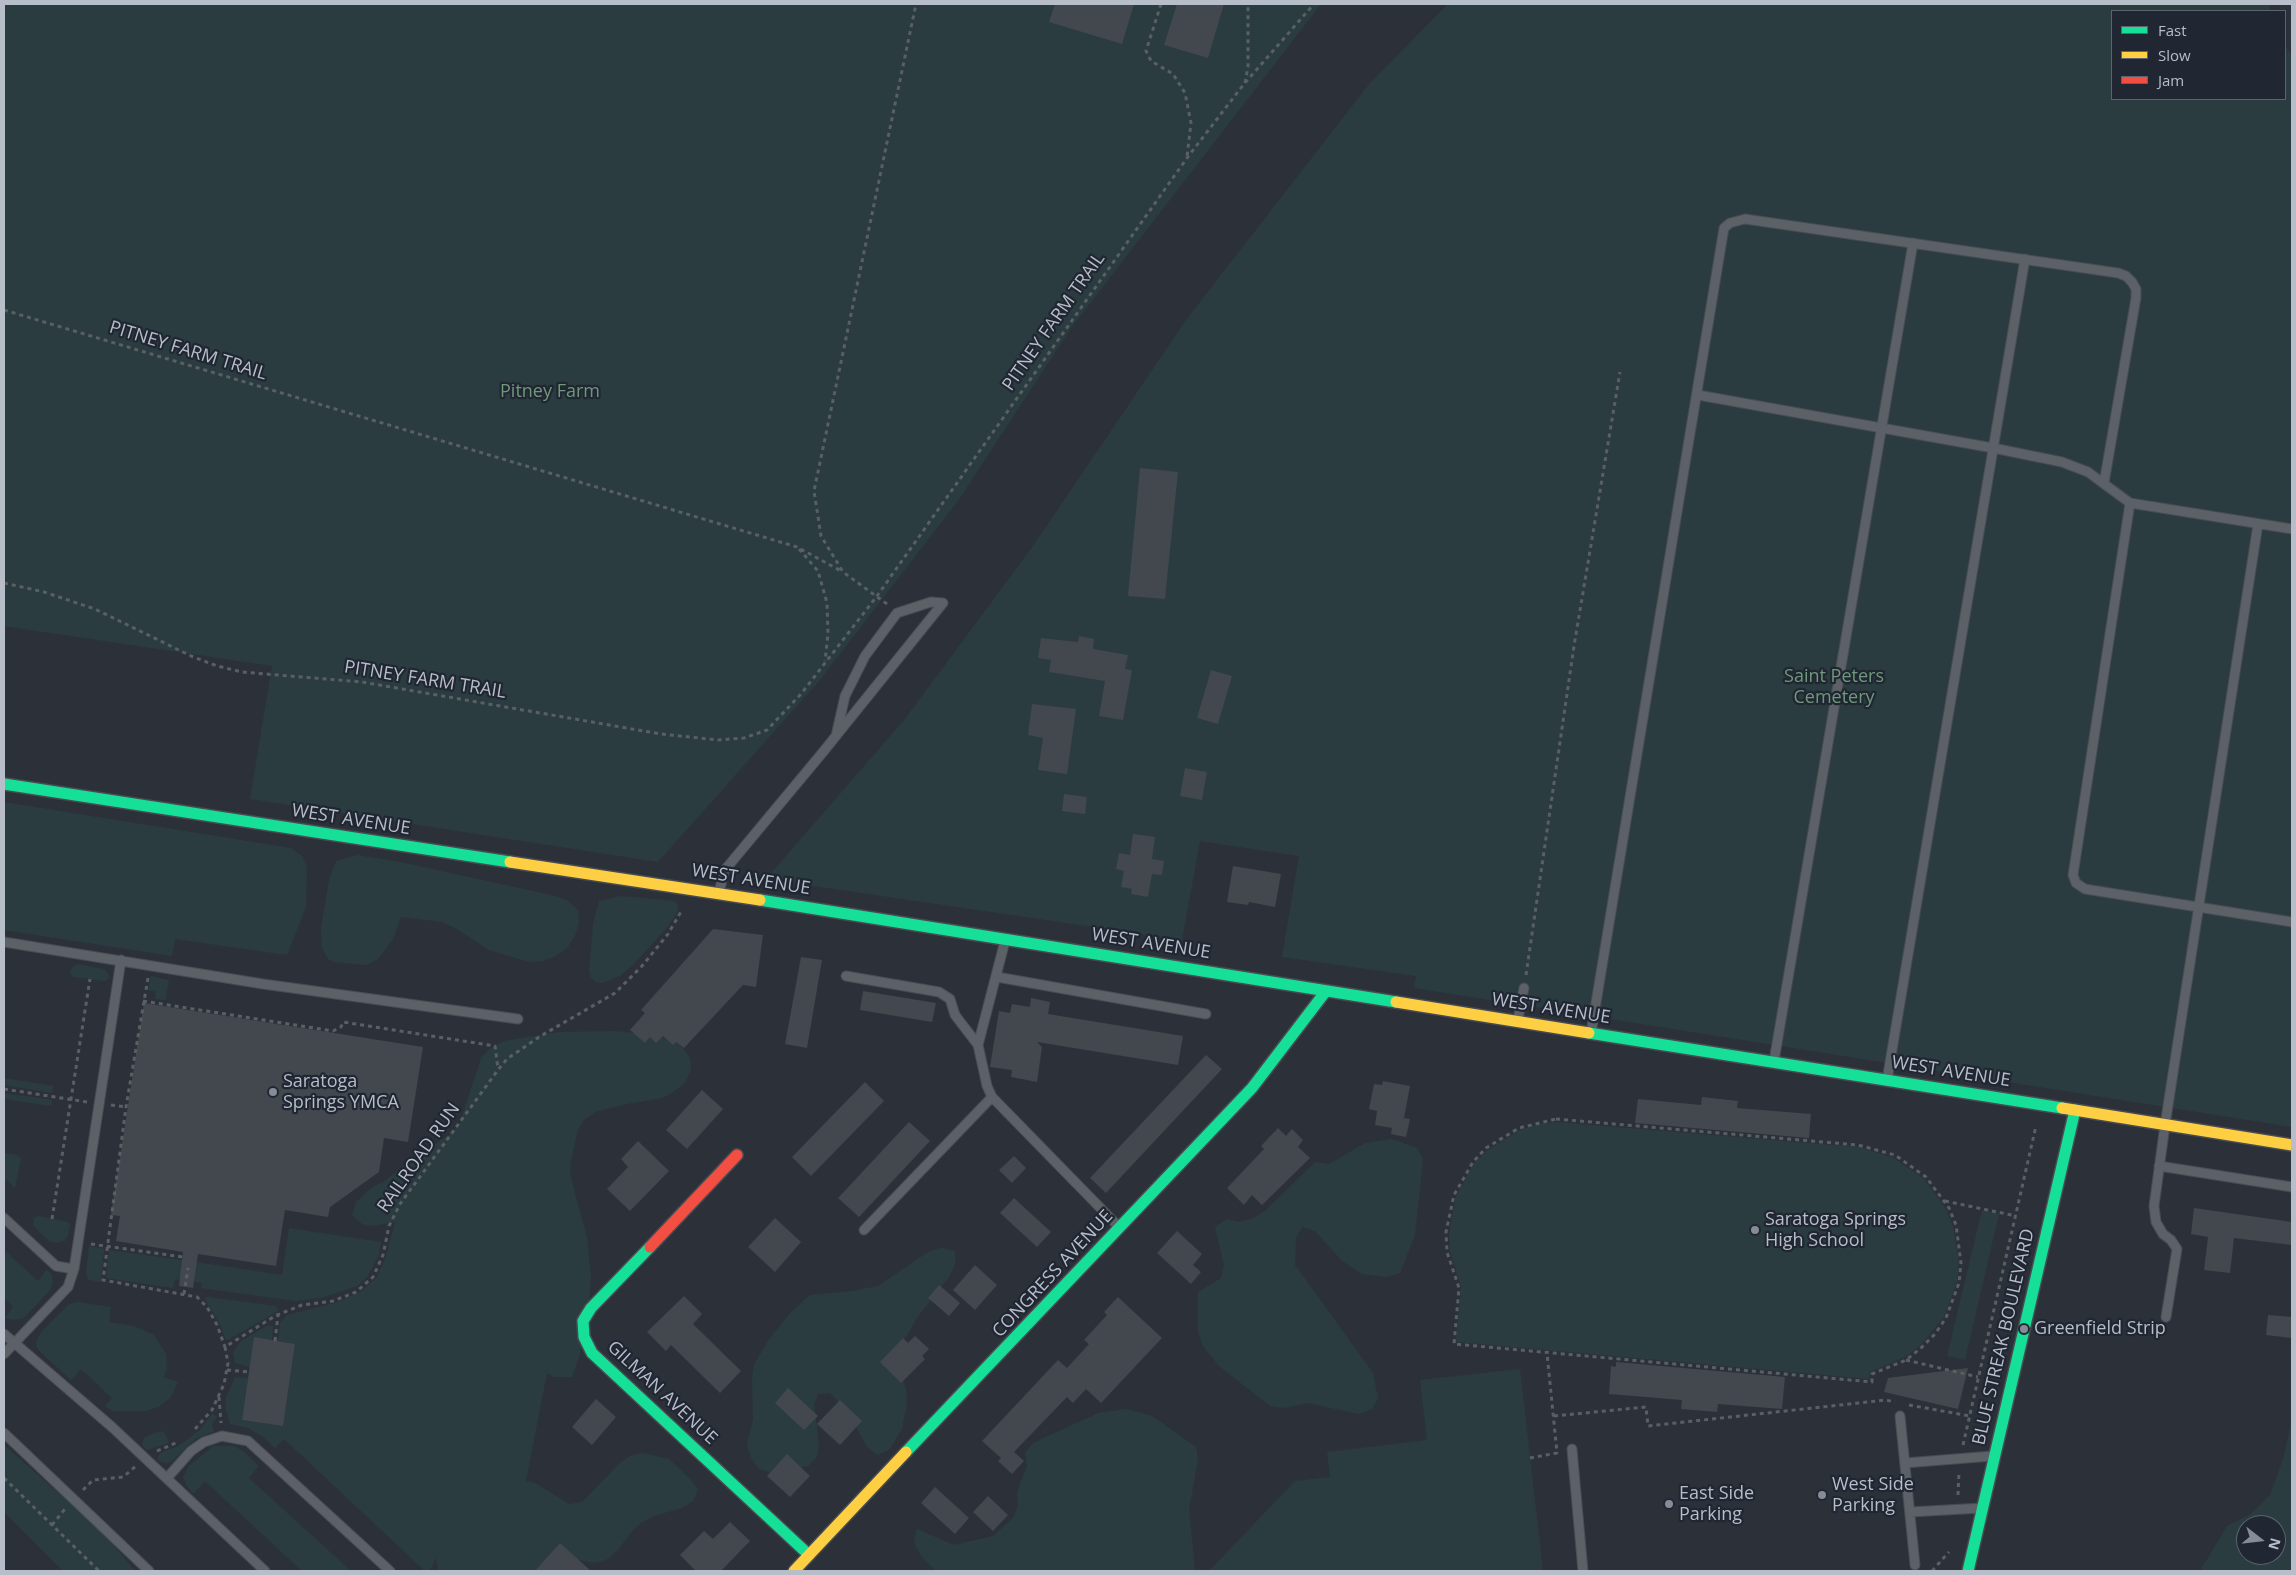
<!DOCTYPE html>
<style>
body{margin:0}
#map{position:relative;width:2296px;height:1575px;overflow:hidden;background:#2c3139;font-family:"Open Sans",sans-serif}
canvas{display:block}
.frame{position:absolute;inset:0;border:5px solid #b7bdc9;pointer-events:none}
.legend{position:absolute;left:2111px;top:10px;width:175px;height:90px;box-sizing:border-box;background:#202733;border:1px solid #5c636f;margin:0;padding:6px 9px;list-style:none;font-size:15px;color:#b7bdc9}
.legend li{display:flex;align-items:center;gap:10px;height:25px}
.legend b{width:25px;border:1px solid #5c636f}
.north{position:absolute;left:2236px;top:1515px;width:50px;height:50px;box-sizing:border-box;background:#202733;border:1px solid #5c636f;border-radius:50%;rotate:106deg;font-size:14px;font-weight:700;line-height:20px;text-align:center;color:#b7bdc9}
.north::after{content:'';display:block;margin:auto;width:18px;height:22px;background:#868c97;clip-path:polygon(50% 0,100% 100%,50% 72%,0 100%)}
</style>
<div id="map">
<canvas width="2296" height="1575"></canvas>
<div class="frame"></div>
<ul class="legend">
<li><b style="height:6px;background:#16e098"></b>Fast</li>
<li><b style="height:6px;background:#ffcf43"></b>Slow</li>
<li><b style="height:6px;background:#f24e42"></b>Jam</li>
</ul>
<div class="north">N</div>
</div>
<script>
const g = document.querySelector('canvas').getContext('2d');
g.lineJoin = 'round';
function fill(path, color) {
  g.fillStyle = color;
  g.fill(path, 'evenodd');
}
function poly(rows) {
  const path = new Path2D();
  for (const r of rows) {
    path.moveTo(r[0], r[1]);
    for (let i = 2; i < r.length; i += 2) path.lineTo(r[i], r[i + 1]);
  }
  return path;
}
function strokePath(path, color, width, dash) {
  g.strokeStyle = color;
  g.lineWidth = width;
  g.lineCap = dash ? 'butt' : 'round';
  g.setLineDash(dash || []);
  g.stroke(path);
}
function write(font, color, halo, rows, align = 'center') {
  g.font = font + ' "Open Sans",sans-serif';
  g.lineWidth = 4.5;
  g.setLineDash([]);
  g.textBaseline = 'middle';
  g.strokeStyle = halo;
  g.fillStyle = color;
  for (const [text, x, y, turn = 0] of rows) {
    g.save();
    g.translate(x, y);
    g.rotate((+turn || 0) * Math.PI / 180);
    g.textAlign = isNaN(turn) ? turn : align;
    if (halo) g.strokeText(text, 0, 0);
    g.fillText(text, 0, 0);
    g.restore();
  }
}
const green = poly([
 [4,4,1321,4,1071,328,960,498,819,681,658,862,250,799,272,666,4,626],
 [1448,4,2270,4,2270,11,2112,11,2112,99,2285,99,2285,46,2292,55,2292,1127,1414,988,1416,976,1282,957,1299,856,1200,841,1182,940,766,879,905,719,1033,546,1186,320,1370,83],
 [4,802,291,848,302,856,307,867,306,907,287,955,175,939,172,956,4,930],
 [357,855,400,862,556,896,568,901,578,910,579,923,575,936,567,948,556,956,543,961,529,962,489,950,455,928,442,922,401,917,393,939,378,959,366,965,334,962,328,959,322,948,321,927,329,880,336,861],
 [620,896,675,901,678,906,677,913,665,930,634,964,620,976,602,983,596,982,591,978,589,971,593,924,599,901],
 [78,964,104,969,109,975,108,979,105,981,73,977,70,973,72,968],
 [151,976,169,980,165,1000,155,999,156,992,148,990],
 [616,1031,645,1034,672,1040,683,1048,690,1058,691,1071,684,1084,673,1092,662,1098,622,1105,595,1112,584,1120,578,1130,571,1160,570,1174,587,1238,591,1276,589,1303,580,1354,572,1377,554,1377,547,1373,526,1481,535,1483,569,1504,582,1502,620,1463,631,1455,643,1453,669,1459,690,1479,698,1489,693,1501,682,1508,654,1516,642,1522,633,1530,617,1551,608,1559,595,1563,557,1556,551,1567,550,1571,438,1571,436,1558,430,1571,425,1571,284,1439,275,1448,263,1437,248,1428,230,1424,225,1406,226,1398,235,1377,248,1378,242,1420,283,1426,295,1344,278,1341,280,1323,287,1315,335,1303,359,1293,377,1277,386,1256,395,1222,374,1226,362,1224,352,1215,356,1202,371,1188,383,1182,415,1156,449,1135,459,1126,481,1058,491,1048,504,1041,560,1032],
 [4,1078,54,1086,52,1093,4,1085],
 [4,1093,52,1100,51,1106,4,1099],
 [1556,1122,1858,1147,1894,1158,1924,1179,1946,1209,1953,1226,1959,1263,1957,1282,1944,1317,1920,1346,1905,1357,1870,1372,1869,1379,1456,1342,1461,1287,1450,1251,1449,1233,1456,1196,1474,1163,1488,1150,1520,1130,1537,1124],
 [1392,1139,1417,1148,1423,1159,1415,1235,1400,1273,1387,1277,1362,1274,1342,1261,1315,1231,1302,1227,1296,1238,1295,1265,1373,1373,1378,1398,1372,1409,1359,1414,1308,1403,1283,1408,1270,1406,1219,1366,1203,1346,1198,1332,1198,1292,1221,1278,1224,1265,1215,1227,1227,1219,1240,1222,1253,1218,1266,1210,1315,1162,1329,1164,1365,1143],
 [4,1153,17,1155,21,1158,15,1188,4,1178],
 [1982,1210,1999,1214,1965,1360,1947,1356],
 [38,1216,68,1222,70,1224,68,1236,65,1240,58,1243,49,1241,33,1226,34,1218],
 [289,1228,381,1242,379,1255,367,1277,357,1286,321,1298,296,1301,201,1288,202,1283,194,1282,196,1262,282,1275],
 [89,1246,104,1249,101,1282,89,1280,86,1274],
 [942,1248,955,1251,955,1264,949,1277,916,1319,897,1353,906,1390,907,1402,902,1429,889,1450,877,1455,867,1447,848,1412,830,1393,818,1394,814,1405,819,1444,817,1457,808,1466,770,1473,758,1468,751,1458,747,1445,753,1419,752,1378,754,1365,767,1342,790,1313,810,1295,852,1291,878,1286,928,1252],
 [4,1250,38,1281,47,1269,52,1275,53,1283,50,1290,24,1318,14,1320,5,1318,13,1307,4,1298],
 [109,1250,182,1260,183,1281,175,1279,173,1288,106,1278],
 [208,1297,276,1306,278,1311,228,1340,225,1338,220,1324,204,1298],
 [77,1302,111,1307,109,1322,134,1326,154,1335,166,1354,167,1369,164,1377,178,1382,171,1397,160,1406,146,1411,112,1411,105,1406,112,1398,81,1369,71,1380,40,1352,36,1346,37,1339,42,1331,69,1304],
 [268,1325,273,1326,272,1340,250,1367,235,1363,233,1352,240,1342],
 [1520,1369,1543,1571,1209,1571,1295,1481,1330,1477,1327,1452,1427,1440,1420,1380],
 [1126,1409,1152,1416,1196,1447,1198,1459,1189,1510,1195,1571,935,1571,920,1554,914,1542,917,1529,954,1545,993,1536,1014,1517,1018,1505,1017,1492,1027,1466,1025,1453,1033,1443,1098,1413],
 [212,1414,217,1416,212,1425,214,1431,195,1439,171,1462,165,1463,157,1460,160,1453,178,1446,200,1430],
 [2292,1418,2292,1571,2200,1571,2227,1526,2251,1514,2270,1495,2284,1456],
 [2246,1525,2276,1525,2276,1555,2246,1555],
 [160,1431,164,1432,169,1443,147,1450,142,1445,143,1440,145,1437],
 [4,1445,103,1532,135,1571,63,1571,4,1512],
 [213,1446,234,1446,243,1451,259,1466,249,1478,351,1571,302,1571,205,1481,193,1494,186,1485,183,1477,189,1466]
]);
const building = poly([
 [1055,4,1134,4,1122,44,1049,22],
 [1177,4,1224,4,1208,58,1164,45],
 [1140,468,1178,472,1165,599,1128,596],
 [1079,636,1094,639,1093,649,1128,655,1125,669,1132,670,1123,720,1099,716,1105,681,1049,672,1051,660,1038,658,1041,638,1078,642],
 [1211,670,1232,676,1218,724,1197,718],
 [1032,704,1076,709,1067,774,1038,770,1043,738,1028,735],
 [1185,768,1207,772,1202,800,1180,796],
 [1064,794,1087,797,1085,814,1062,811],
 [1133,834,1155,837,1152,859,1164,861,1162,875,1152,874,1148,897,1131,894,1132,889,1121,887,1124,871,1116,869,1119,853,1130,855],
 [1233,866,1281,874,1275,907,1249,902,1248,905,1227,902],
 [713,929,763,935,756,987,743,985,684,1048,676,1042,673,1045,663,1036,656,1043,650,1037,645,1043,630,1030,645,1013,641,1010],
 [801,957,822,960,807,1048,785,1044],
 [863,991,936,1003,932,1022,860,1010],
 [1031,998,1050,1002,1048,1014,1183,1036,1178,1065,1037,1042,1042,1047,1037,1082,1011,1077,1012,1070,990,1067,999,1011,1010,1013,1012,1004,1030,1007],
 [144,1003,423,1047,408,1142,384,1138,379,1172,330,1207,328,1217,285,1210,276,1266,198,1254,193,1288,179,1286,183,1252,116,1241,120,1216,111,1215],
 [1206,1055,1222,1069,1106,1193,1090,1178],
 [1383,1081,1410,1086,1404,1118,1410,1119,1406,1137,1391,1134,1392,1128,1375,1125,1377,1111,1369,1109,1374,1084,1382,1085],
 [865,1082,884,1101,811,1176,792,1157],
 [702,1090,723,1109,687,1149,666,1130],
 [1702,1097,1738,1101,1737,1108,1811,1114,1809,1138,1635,1123,1638,1099,1701,1105],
 [909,1122,930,1141,859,1217,838,1198],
 [1278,1128,1286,1136,1292,1129,1303,1140,1298,1147,1310,1158,1262,1205,1252,1195,1244,1205,1227,1188,1264,1149,1261,1146],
 [638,1141,669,1171,630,1211,607,1189,628,1167,621,1159],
 [1014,1156,1026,1168,1012,1183,999,1170],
 [1014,1198,1051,1232,1037,1247,1000,1213],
 [2194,1208,2292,1222,2292,1245,2234,1238,2230,1273,2204,1270,2208,1237,2191,1234],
 [775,1218,801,1242,775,1272,748,1247],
 [1177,1231,1202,1254,1193,1265,1201,1272,1191,1284,1157,1253],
 [975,1265,997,1285,975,1310,953,1290],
 [939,1285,960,1303,949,1316,928,1298],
 [684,1296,702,1314,693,1324,741,1371,720,1393,671,1345,666,1351,647,1332],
 [1118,1297,1162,1338,1101,1403,1086,1389,1073,1403,1067,1397,1014,1452,1024,1461,1012,1474,998,1461,1001,1458,982,1441,1058,1360,1067,1368,1089,1344,1084,1340,1107,1315,1104,1312],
 [2268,1315,2292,1317,2292,1338,2266,1335],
 [915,1336,929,1349,922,1356,925,1359,901,1383,880,1362,903,1338,908,1343],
 [254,1337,295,1344,283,1426,242,1420],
 [1616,1362,1785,1377,1782,1409,1718,1404,1717,1412,1681,1409,1682,1400,1609,1394,1611,1366,1616,1367],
 [1968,1368,1958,1409,1884,1392,1888,1378],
 [788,1388,818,1416,804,1430,775,1403],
 [596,1399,616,1417,592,1445,572,1427],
 [840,1400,862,1421,840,1445,817,1424],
 [787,1454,810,1476,790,1497,767,1476],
 [935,1487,969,1518,955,1534,921,1503],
 [988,1496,1008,1515,993,1531,973,1512],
 [730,1522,750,1541,721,1571,696,1571,680,1555,704,1531,713,1539],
 [560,1543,591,1571,535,1571]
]);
const path = poly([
 [1161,4,1146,51,1151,61,1173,74,1185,93,1191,123,1187,157],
 [1245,83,1248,67,1248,4],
 [4,310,797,547,843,572],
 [799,549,818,571,827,603,828,634,825,661],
 [4,583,44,592,95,609,191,656,217,666,242,672,362,682,661,734,718,740,744,738,767,730,801,694,877,596,1187,158,1244,84,1314,4],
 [887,604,843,572,821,536,814,491,916,4],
 [1526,975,1574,646,1620,372],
 [148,978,126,1107,103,1280,197,1297,207,1307,217,1325,225,1347],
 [143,1001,333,1031,341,1027,343,1022,495,1046,498,1069],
 [4,1089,87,1102],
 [111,1105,126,1107],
 [1556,1119,1858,1145,1895,1155,1926,1177,1949,1208,1956,1225,1961,1263,1959,1283,1946,1318,1935,1334,1921,1348,1906,1360,1872,1374,1872,1382,1454,1344,1459,1288,1447,1252,1446,1232,1454,1195,1473,1162,1486,1148,1519,1128,1556,1119],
 [1945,1201,2016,1216],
 [52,1219,90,979],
 [91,1244,183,1257],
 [184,1294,188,1268],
 [275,1341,278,1315],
 [1906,1360,1978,1377],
 [227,1370,249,1372],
 [219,1397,221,1423],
 [1909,1405,1970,1416],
 [1554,1416,1646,1407,1648,1426,1886,1400,1895,1402],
 [195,1429,212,1410,224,1384,228,1363,225,1347,275,1316,302,1305,333,1301,356,1292,373,1277,383,1255,389,1226,400,1204,498,1070,507,1059,539,1037,615,993,642,966,668,934,682,910],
 [1963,1445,2036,1126],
 [157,1451,178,1442],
 [1530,1458,1557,1453,1547,1353],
 [4,1478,99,1571],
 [83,1490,93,1480,123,1477,136,1466],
 [1958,1495,1959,1471],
 [52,1525,65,1509],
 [1932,1571,1949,1552]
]);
const lane = poly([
 [1698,395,1993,448,2062,462,2088,472,2130,503,2292,529],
 [2130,503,2073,875,2076,883,2085,889,2292,922],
 [836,736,845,696,865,656,897,613,931,602,943,603],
 [719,893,724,871,823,752,943,603],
 [1005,941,978,1045,987,1086,992,1097,1118,1226],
 [4,942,263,984,518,1019],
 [846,976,939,992,950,999,955,1015,978,1045],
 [997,977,1206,1014],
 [1518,1019,1524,988],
 [1591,1033,1724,228,1730,223,1745,219,2118,273,2126,276,2132,282,2136,289,2136,298,2104,483],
 [1774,1061,1913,243],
 [1887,1080,2025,259],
 [2159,1166,2292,1187],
 [4,1218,56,1266,74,1269],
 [864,1230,992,1097],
 [2166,1317,2177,1249,2171,1240,2163,1234,2156,1222,2154,1206,2165,1125,2258,524],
 [4,1334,112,1427,265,1571],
 [4,1354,68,1287,74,1269,121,960],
 [1900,1416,1915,1565],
 [4,1433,149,1571],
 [1572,1449,1583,1571],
 [1905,1463,1992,1456],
 [167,1478,191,1451,204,1442,222,1436,248,1441,390,1571],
 [1910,1512,1982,1508]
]);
const fast = poly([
 [4,784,510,862],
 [760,900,1396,1002],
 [1589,1033,2062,1108],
 [650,1247,591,1308,583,1321,584,1337,592,1353,809,1555],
 [906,1452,1252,1088,1326,991],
 [1968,1571,2075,1110]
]);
const slow = poly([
 [510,862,760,900],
 [1396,1002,1589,1033],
 [2062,1108,2292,1145],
 [794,1571,906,1452]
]);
const jam = poly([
 [650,1247,737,1155]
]);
const markers = [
 [273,1092,5,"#868c97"],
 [1755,1230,5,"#868c97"],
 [2024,1329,5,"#868c97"],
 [1822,1495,5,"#868c97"],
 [1669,1504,5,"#868c97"]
];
const streetNames = [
 ["PITNEY FARM TRAIL",1054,322,-55],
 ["PITNEY FARM TRAIL",188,351,17],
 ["PITNEY FARM TRAIL",425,680,9],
 ["WEST AVENUE",351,820,9],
 ["WEST AVENUE",751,880,9],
 ["WEST AVENUE",1151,944,9],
 ["WEST AVENUE",1551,1009,9],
 ["WEST AVENUE",1951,1072,9],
 ["RAILROAD RUN",419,1158,-55],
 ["CONGRESS AVENUE",1053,1274,-47],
 ["BLUE STREAK BOULEVARD",2004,1337,-77],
 ["GILMAN AVENUE",662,1393,43]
];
const parkNames = [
 ["Pitney Farm",550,392],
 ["Saint Peters",1834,677],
 ["Cemetery",1834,698]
];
const poiNames = [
 ["Saratoga",283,1082],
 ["Springs YMCA",283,1103],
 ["Saratoga Springs",1765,1220],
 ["High School",1765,1241],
 ["Greenfield Strip",2034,1329],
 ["West Side",1832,1485],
 ["Parking",1832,1506],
 ["East Side",1679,1494],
 ["Parking",1679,1515]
];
fill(green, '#2a3c3f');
fill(building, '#43474e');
strokePath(lane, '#484c52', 11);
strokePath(fast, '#484c52', 14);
strokePath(slow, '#484c52', 14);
strokePath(jam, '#484c52', 14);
strokePath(path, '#5a5f64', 3, [4, 4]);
strokePath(lane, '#5c6067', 9);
strokePath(fast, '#16e098', 11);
strokePath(slow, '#ffcf43', 11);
strokePath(jam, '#f24e42', 11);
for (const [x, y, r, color] of markers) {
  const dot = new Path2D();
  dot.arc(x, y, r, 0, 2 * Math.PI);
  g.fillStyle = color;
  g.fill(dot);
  strokePath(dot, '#202733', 2);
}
write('18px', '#b7bdc9', '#202733', streetNames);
write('18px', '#70987a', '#202733', parkNames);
write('18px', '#b7bdc9', '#202733', poiNames, 'left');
</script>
